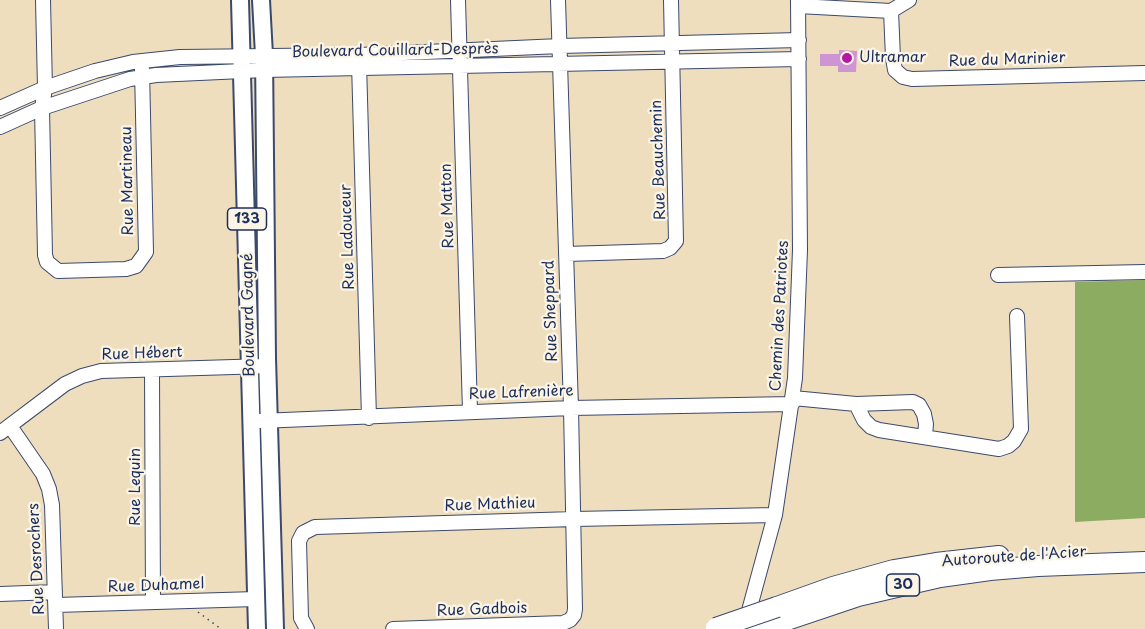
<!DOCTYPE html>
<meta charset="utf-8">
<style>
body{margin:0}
canvas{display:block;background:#efdebd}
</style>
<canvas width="1145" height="629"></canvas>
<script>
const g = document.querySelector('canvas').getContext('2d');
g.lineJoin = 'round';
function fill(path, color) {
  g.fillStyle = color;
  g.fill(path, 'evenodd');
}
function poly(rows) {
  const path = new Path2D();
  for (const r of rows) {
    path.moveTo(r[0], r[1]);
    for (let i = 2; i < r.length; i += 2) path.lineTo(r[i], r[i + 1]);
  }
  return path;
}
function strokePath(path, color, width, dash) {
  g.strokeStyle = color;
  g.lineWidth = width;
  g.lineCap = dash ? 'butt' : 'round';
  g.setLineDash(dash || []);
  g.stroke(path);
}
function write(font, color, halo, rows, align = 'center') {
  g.font = font + ' "Playpen Sans",sans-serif';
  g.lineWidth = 4.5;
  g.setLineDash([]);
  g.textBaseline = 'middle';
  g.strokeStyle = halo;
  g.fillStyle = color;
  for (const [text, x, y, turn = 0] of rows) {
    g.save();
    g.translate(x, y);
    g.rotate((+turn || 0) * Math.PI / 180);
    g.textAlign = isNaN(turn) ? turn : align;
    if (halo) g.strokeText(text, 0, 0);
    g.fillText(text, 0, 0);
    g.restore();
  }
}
const forest = poly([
 [1145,280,1145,518,1075,522,1075,282]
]);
const building = poly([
 [839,50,857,51,856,72,838,72,838,66,820,66,820,54,839,54]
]);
const path = poly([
 [198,612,221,629]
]);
const minor = poly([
 [43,0,45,88,42,108,45,255,47,262,58,271,126,269,136,266,146,252,142,69],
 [458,0,470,411],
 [798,6,891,11,909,0],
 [891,11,893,58,895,70,903,77,912,79,1145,73],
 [359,63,369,418],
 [0,108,45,88,95,71,133,62,180,57,359,55,560,46,799,40],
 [0,127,42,108,130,79,156,75,264,70,799,59],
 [566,254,663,251,670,248,676,241,671,0],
 [998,275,1145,272],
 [152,371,153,602],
 [793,398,856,404,864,420,871,427,879,430,999,449,1008,446,1014,441,1021,429,1017,316],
 [856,404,913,402,919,405,924,414,926,424,925,436],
 [260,421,571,408,792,404],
 [10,426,43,474,49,489,52,505,56,629],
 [0,433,65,384,82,376,101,371,267,366],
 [0,594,55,592],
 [56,605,256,599],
 [307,629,301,618,299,541,303,533,315,527,574,519,775,515],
 [393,629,563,623,570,620,574,615,575,609,571,408,558,0],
 [744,629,775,515,795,378,800,250,798,0]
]);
const major = poly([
 [240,0,257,629],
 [261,0,264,55,267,358,275,629]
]);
const highway = poly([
 [777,607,833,587,894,570,936,563,999,556],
 [760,629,858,596,940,577,990,570,1038,566,1145,562]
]);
const highwayBridge = poly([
 [716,628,777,607]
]);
const markers = [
 [847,58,6,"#b5179e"]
];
const shields = [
 [247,219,39],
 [903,585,33]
];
const shieldNames = [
 ["133",247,219],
 ["30",903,585]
];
const streetNames = [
 ["Boulevard Couillard-Desprès",395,51,-1],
 ["Rue du Marinier",1007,60,-2],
 ["Rue Beauchemin",659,160,-92],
 ["Rue Martineau",128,181,-91],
 ["Rue Matton",448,206,-92],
 ["Rue Ladouceur",348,237,-92],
 ["Rue Sheppard",551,311,-92],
 ["Boulevard Gagné",249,315,-91],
 ["Chemin des Patriotes",780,316,-87],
 ["Rue Hébert",142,354,-2],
 ["Rue Lafrenière",521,393,-2],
 ["Rue Lequin",136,487,-90],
 ["Rue Mathieu",490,505,-2],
 ["Autoroute de l'Acier",1014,557,-4],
 ["Rue Desrochers",37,559,-93],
 ["Rue Duhamel",156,586,-2],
 ["Rue Gadbois",482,610,-2]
];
const poiNames = [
 ["Ultramar",859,58]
];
fill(forest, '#8cad61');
fill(building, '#ce94d3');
strokePath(minor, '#3b496c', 16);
strokePath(major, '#3b496c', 20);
strokePath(highway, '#3b496c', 22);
strokePath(path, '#3b496c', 1.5, [1.5, 4.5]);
strokePath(minor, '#fff', 14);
strokePath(major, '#fff', 16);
strokePath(highway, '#fff', 20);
strokePath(highwayBridge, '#3b496c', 22, []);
strokePath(highwayBridge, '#fff', 20);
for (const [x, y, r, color] of markers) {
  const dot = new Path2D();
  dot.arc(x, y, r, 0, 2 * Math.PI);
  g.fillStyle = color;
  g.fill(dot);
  strokePath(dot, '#fcf5e5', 2);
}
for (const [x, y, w] of shields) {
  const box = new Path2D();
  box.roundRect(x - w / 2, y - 11, w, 22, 4.5);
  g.fillStyle = '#fcf5e5';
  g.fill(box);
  strokePath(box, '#1b2f5e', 1.5);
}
write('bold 14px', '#1b2f5e', null, shieldNames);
write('15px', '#1b2f5e', '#fcf5e5', streetNames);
write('15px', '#1b2f5e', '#fcf5e5', poiNames, 'left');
</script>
